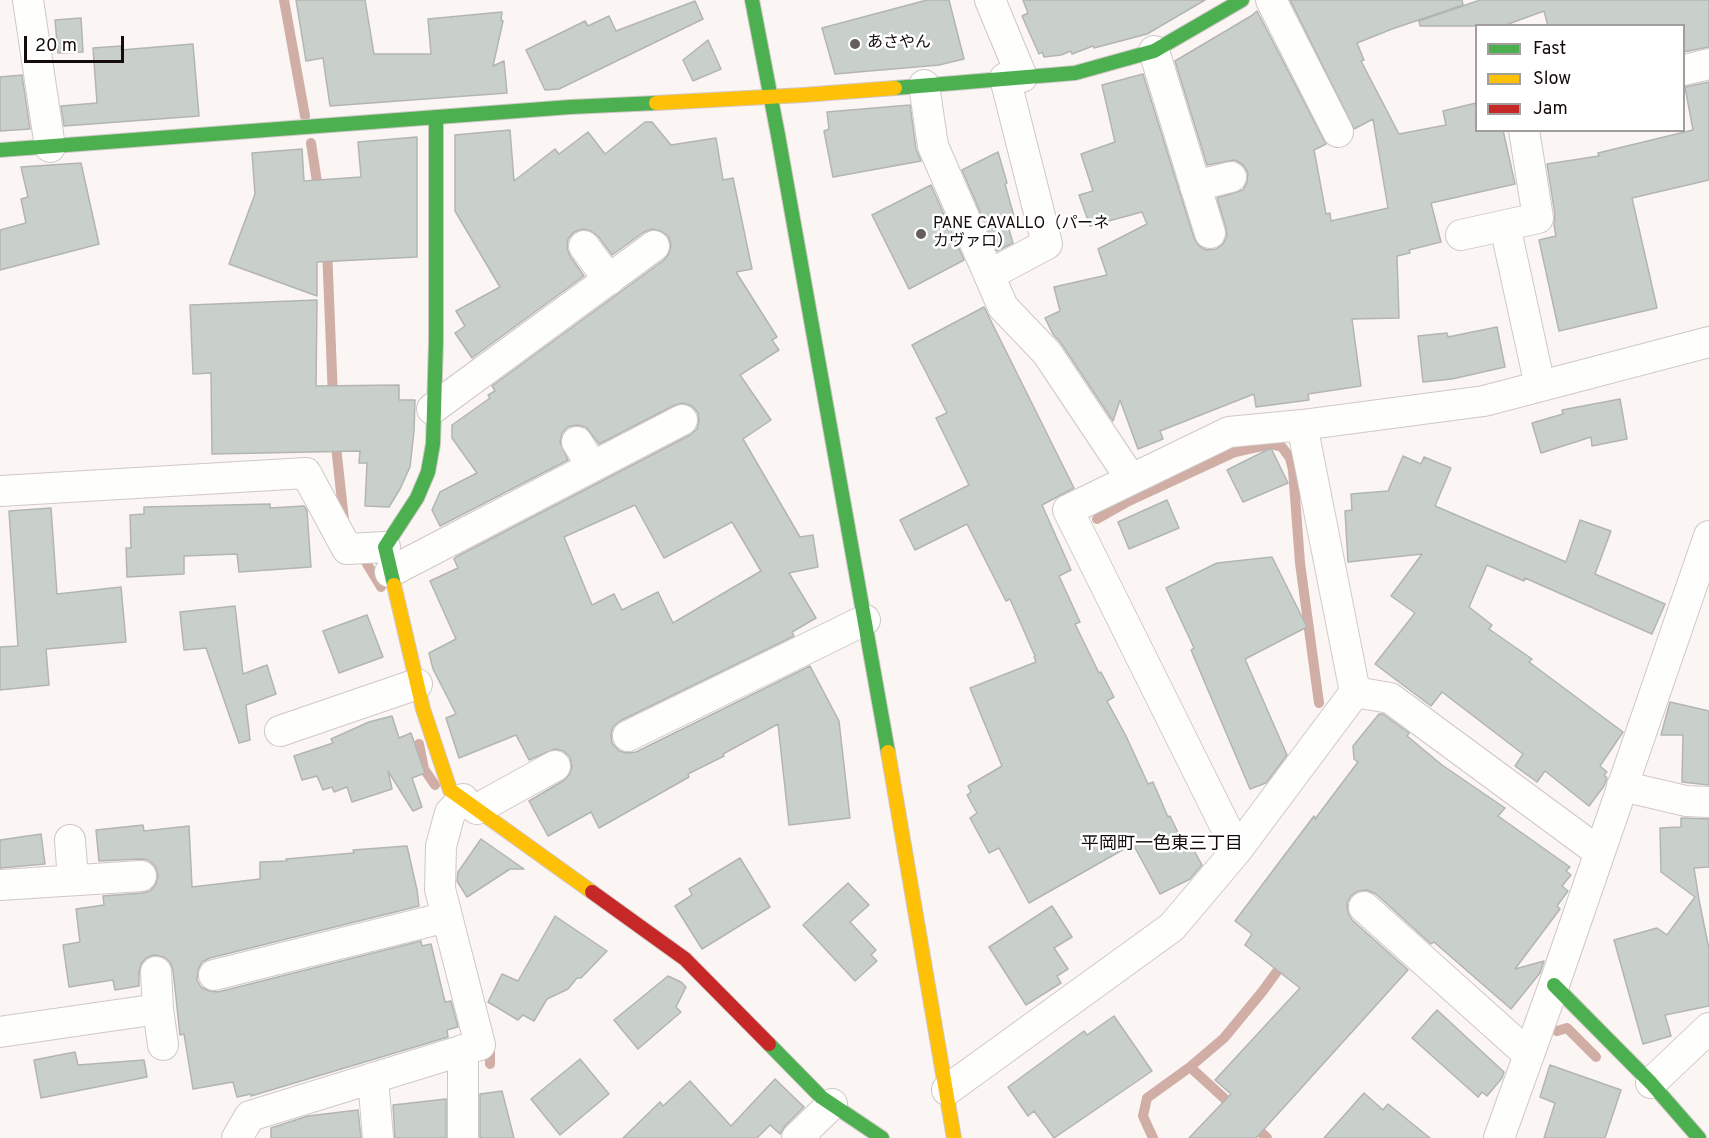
<!DOCTYPE html>
<meta charset="utf-8">
<style>
body{margin:0}
#map{position:relative;width:1709px;height:1138px;overflow:hidden;background:#fbf5f4;font-family:Overpass,sans-serif}
canvas{display:block}
.legend{position:absolute;left:1475px;top:24px;width:210px;height:108px;box-sizing:border-box;background:#fff;border:2px solid #a19e9d;margin:0;padding:8px 10px;list-style:none;font-size:18px;color:#140c0a}
.legend li{display:flex;align-items:center;gap:12px;height:30px}
.legend b{width:30px;border:2px solid #a19e9d}
.scale{position:absolute;left:24px;top:36px;width:100px;height:27px;box-sizing:border-box;border:3px solid #140c0a;border-top:0;padding-left:8px;font-size:18px;line-height:21px;white-space:nowrap;color:#140c0a;-webkit-text-stroke:4px #fff;paint-order:stroke}
</style>
<div id="map">
<canvas width="1709" height="1138"></canvas>
<ul class="legend">
<li><b style="height:8px;background:#4caf50"></b>Fast</li>
<li><b style="height:8px;background:#ffc107"></b>Slow</li>
<li><b style="height:8px;background:#c62828"></b>Jam</li>
</ul>
<div class="scale">20 m</div>
</div>
<script>
const g = document.querySelector('canvas').getContext('2d');
g.lineJoin = 'round';
function poly(rows) {
  const path = new Path2D();
  for (const r of rows) {
    path.moveTo(r[0], r[1]);
    for (let i = 2; i < r.length; i += 2) path.lineTo(r[i], r[i + 1]);
  }
  return path;
}
function strokePath(path, color, width, dash) {
  g.strokeStyle = color;
  g.lineWidth = width;
  g.lineCap = dash ? 'butt' : 'round';
  g.setLineDash(dash || []);
  g.stroke(path);
}
function fill(path, color) {
  g.fillStyle = color;
  g.fill(path, 'evenodd');
}
function write(font, color, halo, rows, align = 'center') {
  g.font = font + ' Overpass,"Noto Sans JP",sans-serif';
  g.lineWidth = 5;
  g.setLineDash([]);
  g.textBaseline = 'middle';
  g.strokeStyle = halo;
  g.fillStyle = color;
  for (const [text, x, y, turn = 0] of rows) {
    g.save();
    g.translate(x, y);
    g.rotate((+turn || 0) * Math.PI / 180);
    g.textAlign = isNaN(turn) ? turn : align;
    if (halo) g.strokeText(text, 0, 0);
    g.fillText(text, 0, 0);
    g.restore();
  }
}
const stream = poly([
 [284,0,305,116],
 [311,143,319,195],
 [327,248,333,398],
 [335,437,344,520],
 [1097,519,1129,501,1235,452,1271,444,1282,447,1290,458,1293,470,1300,563,1319,703],
 [364,559,381,587],
 [419,744,424,769,435,785],
 [1557,1031,1567,1028,1596,1057],
 [490,1064,490,1043],
 [1190,1067,1236,1109],
 [1252,1124,1267,1138],
 [1153,1138,1143,1116,1147,1098,1190,1067,1224,1038,1262,992,1286,959]
]);
const building = poly([
 [296,0,365,0,374,54,431,54,428,19,502,12,501,20,503,21,493,66,504,61,507,93,330,106,323,58,306,61,296,0],
 [927,0,949,0,964,59,939,65,835,74,822,28,927,0],
 [1023,0,1205,0,1147,34,1094,48,1093,46,1072,54,1071,51,1061,55,1044,57,1042,52,1039,54,1022,16,1028,13,1023,0],
 [1290,0,1462,0,1463,5,1392,29,1357,43,1364,60,1361,61,1399,134,1446,125,1443,111,1476,103,1476,130,1503,130,1515,184,1431,203,1441,242,1409,250,1410,253,1397,256,1399,318,1352,319,1361,386,1308,394,1309,400,1256,407,1254,394,1160,431,1163,439,1138,449,1120,400,1113,421,1061,343,1053,334,1045,318,1060,311,1054,287,1107,275,1098,249,1147,224,1142,212,1090,226,1079,195,1093,191,1081,154,1115,142,1102,85,1143,74,1194,238,1198,245,1206,250,1216,249,1223,244,1227,236,1226,228,1217,198,1243,190,1247,182,1248,173,1243,165,1235,160,1207,165,1175,61,1251,16,1257,11,1326,144,1314,150,1326,214,1330,213,1331,221,1388,208,1373,119,1354,129,1290,0],
 [1480,0,1709,0,1709,47,1683,52,1683,26,1548,26,1544,11,1503,26,1420,26,1419,21,1480,0],
 [695,1,703,19,559,89,545,90,526,50,585,21,588,26,609,16,616,31,695,1],
 [81,18,83,52,58,53,55,20,81,18],
 [708,40,721,69,693,81,683,60,708,40],
 [193,44,199,116,64,126,61,106,97,103,93,48,121,46,121,50,193,44],
 [22,75,30,129,0,131,0,77,22,75],
 [1709,82,1709,180,1632,198,1657,308,1559,331,1539,240,1556,236,1554,225,1555,215,1547,164,1599,156,1598,153,1693,130,1685,87,1709,82],
 [910,105,916,149,921,161,833,177,824,131,829,129,827,112,910,105],
 [645,122,652,122,671,145,716,138,723,180,733,178,752,269,736,272,777,337,772,340,779,350,740,375,771,420,743,439,800,537,813,535,818,567,789,573,816,618,792,632,794,636,620,721,613,727,611,734,612,743,619,751,627,753,636,752,810,666,839,721,850,818,789,825,778,724,723,754,724,756,688,774,689,777,599,828,591,812,548,836,529,801,563,781,569,775,572,767,570,757,563,751,555,749,529,760,516,735,459,758,446,718,456,714,433,669,429,653,456,639,430,581,458,568,454,559,456,557,690,435,697,429,699,420,698,413,692,406,683,403,675,405,599,444,586,427,577,425,568,427,562,433,560,442,568,460,440,526,432,510,440,492,477,473,452,438,452,425,490,398,488,395,495,391,492,386,664,260,669,253,671,245,668,236,661,231,652,229,644,232,612,255,598,236,591,231,583,229,574,232,568,239,567,248,570,256,584,276,472,358,455,333,465,326,456,311,500,287,455,211,455,135,510,130,514,181,555,149,559,154,588,132,605,154,645,122],
 [635,505,664,558,732,522,761,571,673,623,658,592,622,610,614,594,592,605,564,537,635,505],
 [417,137,417,257,317,262,317,296,229,264,255,194,252,153,302,149,304,181,361,177,358,142,417,137],
 [998,152,1007,183,1005,184,1015,220,1007,223,1013,243,997,251,962,170,998,152],
 [81,163,99,244,0,270,0,230,26,223,21,199,28,197,21,167,81,163],
 [931,185,964,260,909,289,872,215,931,185],
 [317,300,316,386,399,385,399,400,415,400,414,431,410,467,400,489,389,507,365,506,367,463,359,463,360,451,212,454,211,373,193,374,190,305,317,300],
 [984,307,1074,488,1042,505,1071,570,1059,576,1080,622,1075,624,1099,673,1101,672,1114,697,1107,701,1126,736,1148,784,1153,782,1168,817,1170,816,1185,847,1191,845,1202,865,1190,879,1160,894,1133,844,1029,903,999,848,989,853,970,818,977,813,967,795,971,792,968,786,1002,766,970,688,1036,662,1034,657,1035,656,1010,599,1006,601,967,524,915,550,900,520,969,485,936,418,947,413,912,345,984,307],
 [1497,327,1505,367,1452,379,1423,382,1418,336,1447,333,1448,337,1497,327],
 [1620,399,1627,439,1592,446,1591,437,1541,453,1532,423,1563,414,1562,410,1620,399],
 [1271,448,1288,483,1243,502,1227,470,1271,448],
 [1403,456,1421,464,1424,457,1451,468,1435,506,1566,562,1580,520,1611,531,1595,574,1665,604,1652,634,1525,578,1524,581,1487,565,1469,607,1492,625,1489,629,1532,659,1529,662,1623,732,1600,766,1607,772,1604,775,1607,778,1604,786,1589,806,1545,771,1537,782,1515,766,1523,754,1442,692,1431,706,1375,664,1415,613,1391,596,1422,554,1348,562,1345,511,1352,510,1351,494,1388,491,1403,456],
 [1167,500,1179,528,1129,549,1118,522,1167,500],
 [270,504,270,508,304,506,307,511,311,567,239,572,237,554,184,556,184,574,127,577,126,548,131,548,130,515,144,514,144,507,270,504],
 [51,508,57,594,121,587,126,642,46,649,49,685,0,690,0,647,18,646,9,511,51,508],
 [1272,557,1307,627,1245,659,1287,755,1266,783,1250,789,1191,650,1194,648,1166,588,1217,563,1272,557],
 [235,606,243,674,267,665,276,694,246,705,250,740,239,743,206,648,184,650,180,612,235,606],
 [367,615,383,657,339,673,323,631,367,615],
 [1670,702,1709,711,1709,785,1682,782,1683,735,1661,735,1670,702],
 [1379,714,1383,714,1409,733,1407,736,1442,765,1505,808,1498,816,1570,867,1566,871,1571,875,1562,886,1568,891,1557,906,1560,909,1515,969,1544,961,1540,973,1511,1009,1434,942,1431,944,1376,894,1367,890,1358,891,1351,896,1347,903,1348,913,1352,920,1408,970,1256,1138,1189,1138,1231,1094,1215,1080,1300,988,1245,945,1252,934,1235,921,1314,816,1315,819,1358,762,1354,759,1353,746,1379,714],
 [392,716,399,738,411,733,425,773,412,778,422,807,413,811,388,771,392,789,352,802,347,787,334,792,332,787,323,790,317,776,302,780,294,756,333,743,331,739,369,722,392,716],
 [1681,818,1709,819,1709,867,1694,868,1699,900,1709,949,1709,1006,1665,1015,1671,1036,1643,1044,1614,940,1657,928,1667,935,1695,897,1661,872,1660,828,1681,827,1681,818],
 [143,825,144,831,189,826,192,887,260,879,260,862,287,861,286,859,354,853,353,850,407,846,417,890,419,906,210,958,202,962,198,970,197,980,201,987,209,991,218,992,421,941,422,946,431,944,445,1002,451,1001,458,1027,447,1030,448,1037,251,1096,251,1094,237,1097,233,1082,193,1089,184,1034,180,1035,173,970,170,962,164,957,154,955,146,958,141,964,139,973,139,986,115,990,113,980,69,987,63,945,80,942,76,909,104,905,103,896,142,893,150,891,156,884,158,875,155,866,148,860,140,859,99,861,96,830,143,825],
 [41,834,45,864,0,868,0,840,41,834],
 [481,839,524,869,510,869,467,897,457,881,458,872,481,839],
 [740,858,770,907,702,949,675,906,692,895,689,889,740,858],
 [848,883,869,905,850,922,876,950,871,955,877,961,855,981,803,925,848,883],
 [1052,906,1072,937,1054,948,1068,969,1057,976,1061,983,1026,1005,989,947,1052,906],
 [555,916,607,951,581,978,577,978,568,989,547,999,534,1021,523,1015,518,1020,488,1002,502,974,518,981,555,916],
 [668,976,681,982,686,987,676,1007,681,1012,638,1049,614,1020,668,976],
 [1437,1010,1504,1072,1502,1078,1487,1096,1482,1092,1478,1097,1412,1038,1437,1010],
 [1114,1016,1152,1071,1054,1138,1034,1111,1028,1116,1008,1087,1084,1031,1087,1035,1114,1016],
 [75,1052,78,1065,144,1060,147,1077,41,1098,34,1060,75,1052],
 [580,1059,609,1094,560,1135,531,1099,580,1059],
 [1550,1065,1621,1090,1605,1138,1544,1138,1555,1103,1540,1097,1550,1065],
 [775,1079,804,1107,785,1126,780,1134,770,1125,757,1138,623,1138,660,1102,663,1106,690,1081,731,1126,775,1079],
 [502,1091,514,1138,480,1138,480,1094,502,1091],
 [1364,1093,1383,1110,1388,1104,1430,1138,1324,1138,1364,1093],
 [446,1099,446,1138,395,1138,393,1105,446,1099],
 [358,1110,361,1138,271,1138,271,1128,308,1116,358,1110]
]);
const street = poly([
 [28,0,50,147],
 [990,0,1022,77],
 [1271,0,1338,132],
 [1154,51,1210,233],
 [1684,70,1709,64],
 [924,85,933,146,1003,307,1047,353,1131,479],
 [1195,186,1231,177],
 [1505,226,1540,386],
 [1461,235,1538,218,1524,130],
 [584,246,609,280],
 [989,275,1047,244,1005,78],
 [432,409,654,246],
 [577,442,592,466],
 [0,491,306,473,347,549,385,547],
 [390,572,682,420],
 [1355,692,1390,698,1599,852],
 [280,731,417,684],
 [628,736,865,620],
 [1622,786,1686,801,1709,802],
 [477,809,555,766],
 [70,840,73,880],
 [1237,850,1068,510,1229,432,1302,425,1484,401,1709,342],
 [0,885,141,876],
 [1364,907,1528,1054],
 [156,972,158,1009,163,1045],
 [214,975,447,917],
 [0,1032,158,1009],
 [373,1078,378,1138],
 [1651,1083,1709,1028],
 [947,1090,1172,927,1237,850,1355,692,1302,425],
 [237,1138,250,1116,480,1045,440,889,441,846,450,813,463,799],
 [463,1138,463,1050],
 [797,1138,832,1104],
 [1499,1138,1554,985,1709,536]
]);
const fast = poly([
 [752,0,778,135,888,752],
 [895,88,1075,73,1154,51,1242,0],
 [0,150,570,107,656,103],
 [394,585,385,547,417,498,428,472,433,444,436,341,436,117],
 [1554,985,1651,1083,1699,1138],
 [769,1044,821,1097,882,1138]
]);
const slow = poly([
 [656,103,803,95,895,88],
 [394,585,423,709,450,790,592,892],
 [888,752,954,1138]
]);
const jam = poly([
 [592,892,685,959,769,1044]
]);
const markers = [
 [855,44,6,"#655e5c"],
 [921,234,6,"#655e5c"]
];
const poiNames = [
 ["あさやん",867,44],
 ["PANE CAVALLO（パーネ",933,225],
 ["カヴァロ）",933,243]
];
const neighbourhoodNames = [
 ["平岡町一色東三丁目",1162,845]
];
strokePath(stream, '#d0aea6', 10);
fill(building, '#c9d0cc');
strokePath(building, '#b3b5b3', 1.5);
strokePath(street, '#d0c8c6', 32);
strokePath(fast, '#d0c8c6', 16);
strokePath(slow, '#d0c8c6', 16);
strokePath(jam, '#d0c8c6', 16);
strokePath(street, '#fefefd', 30);
strokePath(fast, '#4caf50', 14);
strokePath(slow, '#ffc107', 14);
strokePath(jam, '#c62828', 14);
for (const [x, y, r, color] of markers) {
  const dot = new Path2D();
  dot.arc(x, y, r, 0, 2 * Math.PI);
  g.fillStyle = color;
  g.fill(dot);
  strokePath(dot, '#fff', 2);
}
write('16px', '#140c0a', '#fff', poiNames, 'left');
write('18px', '#140c0a', '#fff', neighbourhoodNames);
</script>
